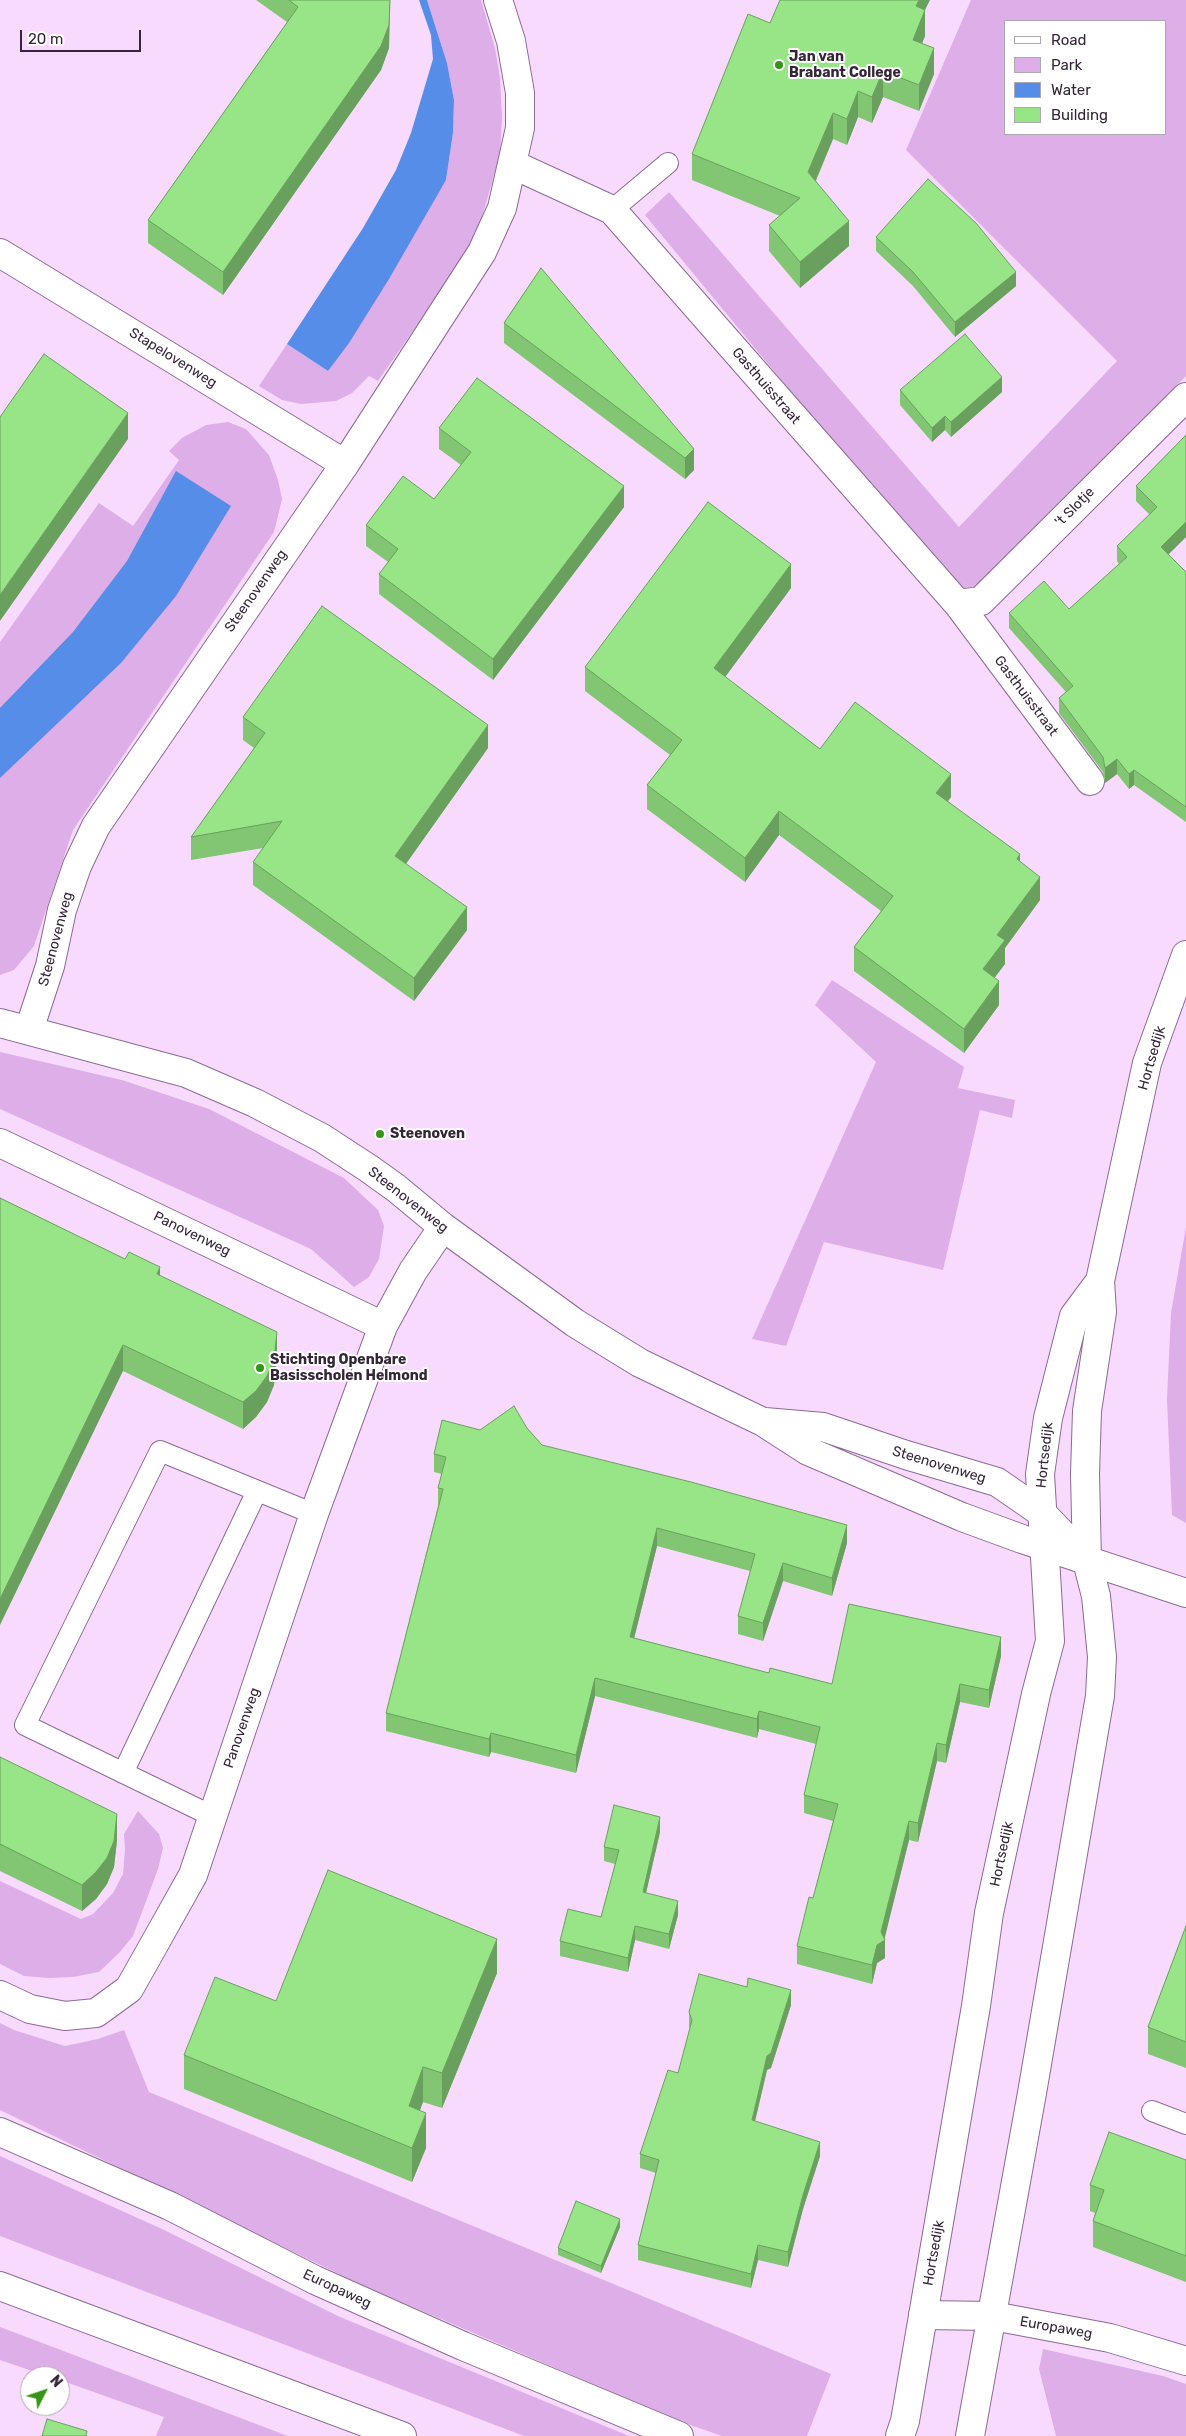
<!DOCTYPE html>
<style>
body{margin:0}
#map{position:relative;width:1186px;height:2436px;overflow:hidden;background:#f8daff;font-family:Rubik,sans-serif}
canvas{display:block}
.legend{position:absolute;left:1004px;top:20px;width:162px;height:115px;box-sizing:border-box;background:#fff;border:1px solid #aea8af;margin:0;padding:6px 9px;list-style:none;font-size:15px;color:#342637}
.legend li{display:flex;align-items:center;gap:10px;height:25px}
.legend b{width:25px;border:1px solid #aea8af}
.north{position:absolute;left:20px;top:2366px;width:50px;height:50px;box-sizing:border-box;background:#fff;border:1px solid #aea8af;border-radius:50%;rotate:49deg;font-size:14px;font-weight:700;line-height:20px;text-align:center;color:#342637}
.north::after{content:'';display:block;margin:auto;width:18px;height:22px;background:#359516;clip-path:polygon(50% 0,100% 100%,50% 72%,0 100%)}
.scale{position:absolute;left:20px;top:30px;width:121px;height:22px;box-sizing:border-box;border:2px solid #342637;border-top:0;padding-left:6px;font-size:15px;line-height:18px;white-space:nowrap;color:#342637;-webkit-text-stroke:4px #fff;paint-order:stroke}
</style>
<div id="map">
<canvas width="1186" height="2436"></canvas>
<ul class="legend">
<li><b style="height:6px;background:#fff"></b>Road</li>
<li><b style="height:14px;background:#ddaee8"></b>Park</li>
<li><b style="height:14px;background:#568de8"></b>Water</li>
<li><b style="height:14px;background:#97e586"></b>Building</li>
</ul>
<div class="north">N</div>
<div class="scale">20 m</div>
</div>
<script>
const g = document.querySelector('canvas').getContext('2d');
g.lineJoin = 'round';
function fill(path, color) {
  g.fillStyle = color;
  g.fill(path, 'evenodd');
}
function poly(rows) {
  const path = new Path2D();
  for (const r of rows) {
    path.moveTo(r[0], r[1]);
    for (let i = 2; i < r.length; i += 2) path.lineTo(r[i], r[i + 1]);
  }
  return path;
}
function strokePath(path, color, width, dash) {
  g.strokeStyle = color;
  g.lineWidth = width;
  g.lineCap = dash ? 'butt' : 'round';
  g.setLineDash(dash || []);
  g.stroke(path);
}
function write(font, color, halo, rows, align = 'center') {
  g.font = font + ' Rubik,sans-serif';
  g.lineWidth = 4;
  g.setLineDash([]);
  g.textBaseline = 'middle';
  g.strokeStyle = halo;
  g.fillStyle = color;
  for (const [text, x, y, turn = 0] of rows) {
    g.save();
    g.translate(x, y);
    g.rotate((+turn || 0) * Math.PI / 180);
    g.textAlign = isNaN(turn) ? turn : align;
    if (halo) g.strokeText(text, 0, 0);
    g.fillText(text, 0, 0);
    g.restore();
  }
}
const green = poly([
 [427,0,481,0,495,48,500,78,502,117,500,154,480,224,458,266,378,381,369,376,352,393,336,401,301,404,282,400,259,386,287,344,328,371,446,180,453,133,454,100,447,63],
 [971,0,1186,0,1186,376,990,573,974,593,957,593,645,215,669,192,959,527,1117,361,906,150],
 [1005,21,1165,21,1165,134,1005,134],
 [228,422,246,429,269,455,278,480,282,499,274,532,73,830,34,946,14,970,0,975,0,642,99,503,133,526,179,460,169,451,182,438,206,425],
 [832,980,964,1067,958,1088,1015,1100,1012,1118,980,1110,943,1270,824,1242,786,1346,752,1339,876,1062,815,1005],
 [0,1052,122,1080,209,1109,344,1178,378,1210,384,1226,379,1259,369,1277,354,1287,311,1249,0,1109],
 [1186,1227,1186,1523,1172,1515,1167,1399,1171,1313],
 [138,1811,159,1834,163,1848,158,1869,133,1936,120,1952,99,1972,73,1977,49,1978,24,1976,0,1964,0,1881,81,1919,93,1914,113,1893,123,1874,125,1849,124,1834],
 [0,2023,14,2030,65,2046,98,2039,124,2030,149,2092,831,2374,807,2436,722,2436,679,2421,364,2286,0,2110],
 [0,2156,162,2229,340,2317,629,2436,524,2436,0,2236],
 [0,2327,288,2436,156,2436,164,2417,60,2380,60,2376,47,2376,0,2360],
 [1043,2349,1163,2376,1186,2384,1186,2436,1056,2436,1039,2369]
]);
const water = poly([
 [419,0,427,0,447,63,454,100,453,133,446,180,389,279,349,343,328,371,287,344,363,228,396,170,411,133,433,59,431,35],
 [176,471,231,506,176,596,121,663,0,778,0,708,73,632,127,561]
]);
const lane = poly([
 [612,210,668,163],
 [123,1773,257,1491],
 [212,1816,25,1725,160,1451,314,1514],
 [1152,2111,1186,2124]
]);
const street = poly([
 [512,164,612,210,958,604,1090,781],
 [0,253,345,464],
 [958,604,981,601,1186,397],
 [0,1023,186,1073,255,1103,322,1138,368,1168,396,1188,443,1227,575,1323,640,1363,763,1422,808,1451,962,1517,1022,1539,1186,1593],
 [29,1030,50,966,62,910,77,866,96,826,345,464,482,252,502,208,520,128,520,93,511,41,498,0],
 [0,1143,383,1326],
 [765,1422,823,1427,906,1455,997,1482,1042,1513,1085,1558],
 [0,1995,30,2009,65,2016,96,2013,129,1989,151,1950,193,1875,314,1514,383,1326,413,1271,443,1227],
 [923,2315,993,2316,1110,2338,1186,2361]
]);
const secondary = poly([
 [900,2436,905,2421,976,2006,989,1913,1036,1694,1050,1641,1040,1474,1048,1418,1074,1316,1100,1281],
 [970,2436,1032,2093,1100,1696,1102,1657,1096,1596,1087,1561,1085,1474,1087,1411,1102,1312,1100,1281,1147,1063,1186,955]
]);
const primary = poly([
 [0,2132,170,2206,315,2280,463,2346,679,2436],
 [0,2286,402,2436]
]);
const wall = poly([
 [256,0,390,0,389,48,381,70,223,295,148,243,148,220,287,22],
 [925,10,925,36,922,43,934,74,919,111,883,97,872,123,858,117,847,145,833,139,816,181,849,246,800,288,769,251,769,225,780,216,692,180,692,154,770,23],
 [876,237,1016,286,955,337,913,286,876,251],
 [541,268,694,470,685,479,504,343,504,323],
 [900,390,1002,392,951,437,945,430,932,442,900,405],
 [439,428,624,507,493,680,379,594,379,574,388,562,366,546,366,525,434,499,461,465,439,449],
 [1186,435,1186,537,1168,554,1186,572,1186,822,1134,785,1129,789,1117,774,1105,783,1103,772,1059,713,1059,698,1066,692,1009,628,1009,613,1069,609,1119,564,1117,561,1117,546,1150,515,1136,501,1136,486],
 [791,588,725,677,820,749,951,797,948,801,1020,861,1040,900,1005,948,1005,964,994,978,999,1005,964,1053,854,971,854,947,881,911,779,835,745,882,647,809,647,785,670,755,585,691,585,667],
 [243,717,488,748,406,864,467,930,414,1001,253,885,253,862,263,848,191,860,191,837,254,748,243,740],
 [0,1198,160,1276,277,1358,274,1385,267,1402,256,1417,243,1429,123,1371],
 [527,1428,542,1445,847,1543,832,1596,783,1581,763,1641,738,1634,738,1616,750,1571,657,1546,634,1638,769,1673,832,1684,1001,1656,989,1708,960,1702,946,1763,937,1761,918,1842,909,1840,884,1938,885,1958,877,1963,872,1984,797,1964,797,1946,813,1898,833,1821,804,1813,804,1795,816,1744,759,1729,757,1738,595,1696,576,1773,491,1752,489,1757,386,1731,386,1713,438,1506,438,1488,442,1474,434,1472,434,1454,480,1430],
 [0,1757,117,1840,114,1867,107,1884,96,1899,82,1911,0,1871],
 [660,1832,646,1893,678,1915,669,1949,635,1940,628,1972,560,1956,560,1941,601,1917,615,1864,604,1861,604,1847],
 [1186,1926,1186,2068,1148,2054,1148,2027],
 [497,1973,442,2108,423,2102,419,2111,426,2148,412,2182,184,2089,184,2055,276,2001],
 [791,2005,771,2068,767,2070,755,2121,820,2156,803,2209,788,2267,758,2260,751,2288,638,2260,638,2245,656,2173,640,2168,640,2154,678,2073,690,2029,689,2026,689,2012],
 [1186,2160,1186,2282,1093,2247,1093,2221,1095,2213,1090,2211,1090,2185],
 [620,2227,601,2273,558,2255,558,2248]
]);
const shadedWall = poly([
 [390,0,389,48,381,70,223,295,223,272],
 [919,0,930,0,925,10,925,36,913,66,913,40,916,6],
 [934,48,934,74,919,111,919,85],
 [883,71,883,97,872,123,872,97],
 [858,91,858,117,847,145,847,119],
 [833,113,833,139,808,198,808,172],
 [849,221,849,246,800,288,800,262],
 [1016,272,1016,286,955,337,955,322],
 [1002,377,1002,392,951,437,951,422],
 [128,413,128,439,0,621,0,595],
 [945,416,945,430,932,442,932,428],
 [694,449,694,470,685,479,685,458],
 [624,486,624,507,493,680,493,659],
 [1186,522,1186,537,1161,562,1161,547],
 [791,564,791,588,714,692,714,668],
 [488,725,488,748,395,879,395,856],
 [1117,759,1117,774,1105,783,1105,768],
 [1134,770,1134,785,1129,789,1129,774],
 [951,774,951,797,936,816,936,793],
 [779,811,779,835,745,882,745,858],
 [1020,854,1020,878,1017,859],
 [1040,877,1040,900,1005,948,1005,964,983,993,983,969,997,935],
 [467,907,467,930,414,1001,414,978],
 [999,981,999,1005,964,1053,964,1029],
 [160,1267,160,1293,157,1274],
 [277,1332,277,1358,274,1385,267,1402,256,1417,243,1429,243,1402],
 [123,1345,123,1371,0,1625,0,1599],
 [847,1525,847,1543,832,1596,832,1578],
 [657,1528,657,1546,630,1655,630,1637],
 [783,1563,783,1581,763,1641,763,1623],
 [1001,1637,1001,1656,989,1708,989,1690],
 [595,1678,595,1696,576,1773,576,1755],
 [960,1684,960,1702,946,1763,946,1745],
 [759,1711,759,1729,757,1738,757,1719],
 [491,1733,491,1752,489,1757,489,1739],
 [937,1743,937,1761,918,1842,918,1823],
 [117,1814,117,1840,114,1867,107,1884,96,1899,82,1911,82,1885],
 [660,1817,660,1832,643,1906,643,1892],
 [909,1821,909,1840,884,1941,885,1940,885,1958,877,1963,872,1984,872,1965,881,1932],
 [678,1901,678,1915,669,1949,669,1934],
 [635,1926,635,1940,628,1972,628,1958],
 [497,1939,497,1973,442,2108,442,2073],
 [791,1990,791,2005,771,2068,767,2070,752,2134,752,2120,767,2056],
 [423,2067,423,2102,409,2141,409,2106],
 [426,2113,426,2148,412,2182,412,2148],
 [820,2142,820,2156,803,2209,788,2267,788,2252,803,2195],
 [620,2219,620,2227,601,2273,601,2266],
 [758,2245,758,2260,751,2288,751,2274]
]);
const building = poly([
 [289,0,390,0,389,25,381,46,223,272,148,220,298,7,289,0],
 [780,0,919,0,916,6,925,10,913,40,934,48,919,85,883,71,872,97,858,91,847,119,833,113,808,172,849,221,800,262,769,225,800,198,692,154,748,14,770,23,780,0],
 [928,179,976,223,1016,272,955,322,913,272,876,237,928,179],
 [541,268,694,449,685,458,504,323,541,268],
 [965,334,1002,377,951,422,945,416,932,428,900,390,965,334],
 [44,354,128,413,0,595,0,417,44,354],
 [477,378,624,486,493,659,379,574,398,549,366,525,403,476,434,499,471,452,439,428,477,378],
 [1186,435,1186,522,1161,547,1186,572,1186,807,1134,770,1129,774,1117,759,1105,768,1103,757,1059,698,1073,686,1009,613,1044,581,1069,609,1127,557,1117,546,1157,507,1136,486,1186,435],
 [708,502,791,564,714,668,820,749,855,702,951,774,936,793,1020,854,1017,859,1040,877,997,935,1005,940,983,969,999,981,964,1029,854,947,893,896,779,811,745,858,647,785,682,740,585,667,708,502],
 [322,606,488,725,395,856,467,907,414,978,253,862,282,821,191,837,265,733,243,717,322,606],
 [0,1198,125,1259,129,1252,160,1267,157,1274,277,1332,274,1359,267,1376,256,1391,243,1402,123,1345,0,1599,0,1198],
 [514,1406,527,1428,542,1445,691,1482,847,1525,832,1578,783,1563,763,1623,738,1616,755,1554,657,1528,630,1637,769,1673,770,1668,832,1684,849,1604,1001,1637,989,1690,960,1684,946,1745,937,1743,918,1823,909,1821,881,1932,885,1940,877,1945,872,1965,797,1946,809,1897,813,1898,838,1804,804,1795,820,1727,759,1711,757,1719,595,1678,576,1755,491,1733,489,1739,386,1713,443,1489,438,1488,446,1457,434,1454,442,1420,480,1430,514,1406],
 [0,1757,117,1814,114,1841,107,1858,96,1872,82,1885,0,1844,0,1757],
 [614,1805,660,1817,643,1892,678,1901,669,1934,635,1926,628,1958,560,1941,568,1909,601,1917,619,1850,604,1847,614,1805],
 [328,1870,497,1939,442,2073,423,2067,409,2106,426,2113,412,2148,184,2055,215,1977,276,2001,328,1870],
 [1186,1926,1186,2042,1148,2027,1186,1926],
 [699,1974,747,1987,748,1978,791,1990,771,2053,767,2056,752,2120,820,2142,803,2195,788,2252,758,2245,751,2274,638,2245,659,2160,640,2154,668,2070,678,2073,692,2020,689,2012,699,1974],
 [1109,2132,1186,2160,1186,2256,1093,2221,1104,2190,1090,2185,1109,2132],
 [576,2201,620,2219,601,2266,558,2248,576,2201],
 [47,2419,87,2431,86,2436,42,2436,47,2419]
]);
const markers = [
 [779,65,5,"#359516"],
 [380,1134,5,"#359516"],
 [260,1368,5,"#359516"]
];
const poiNames = [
 ["Jan van",789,57],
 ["Brabant College",789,73],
 ["Steenoven",390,1134],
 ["Stichting Openbare",270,1360],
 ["Basisscholen Helmond",270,1376]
];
const streetNames = [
 ["Stapelovenweg",173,358,32],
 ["Gasthuisstraat",766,386,49],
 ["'t Slotje",1075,507,-45],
 ["Steenovenweg",256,591,-55],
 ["Gasthuisstraat",1026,696,53],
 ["Steenovenweg",56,939,-75],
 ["Hortsedijk",1152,1058,-74],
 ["Steenovenweg",408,1200,38],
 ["Panovenweg",192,1234,26],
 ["Hortsedijk",1045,1455,-84],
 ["Steenovenweg",939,1465,17],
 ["Panovenweg",242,1728,-71],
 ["Hortsedijk",1002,1854,-78],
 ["Hortsedijk",934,2253,-80],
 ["Europaweg",337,2289,25],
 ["Europaweg",1056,2328,10]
];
fill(green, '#ddaee8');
fill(water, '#568de8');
strokePath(lane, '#8c6a94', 22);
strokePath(street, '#8c6a94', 30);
strokePath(secondary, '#8c6a94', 30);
strokePath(primary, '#8c6a94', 30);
strokePath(lane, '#fff', 20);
strokePath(street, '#fff', 28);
strokePath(secondary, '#fff', 28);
strokePath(primary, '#fff', 28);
fill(wall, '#82c573');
fill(shadedWall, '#6aa05e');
fill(building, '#97e586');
strokePath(building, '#6aa05e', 1);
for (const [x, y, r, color] of markers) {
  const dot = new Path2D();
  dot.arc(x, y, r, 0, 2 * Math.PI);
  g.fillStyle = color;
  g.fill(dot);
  strokePath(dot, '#fff', 2);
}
write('bold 14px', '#342637', '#fff', poiNames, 'left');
write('14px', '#342637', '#fff', streetNames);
</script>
